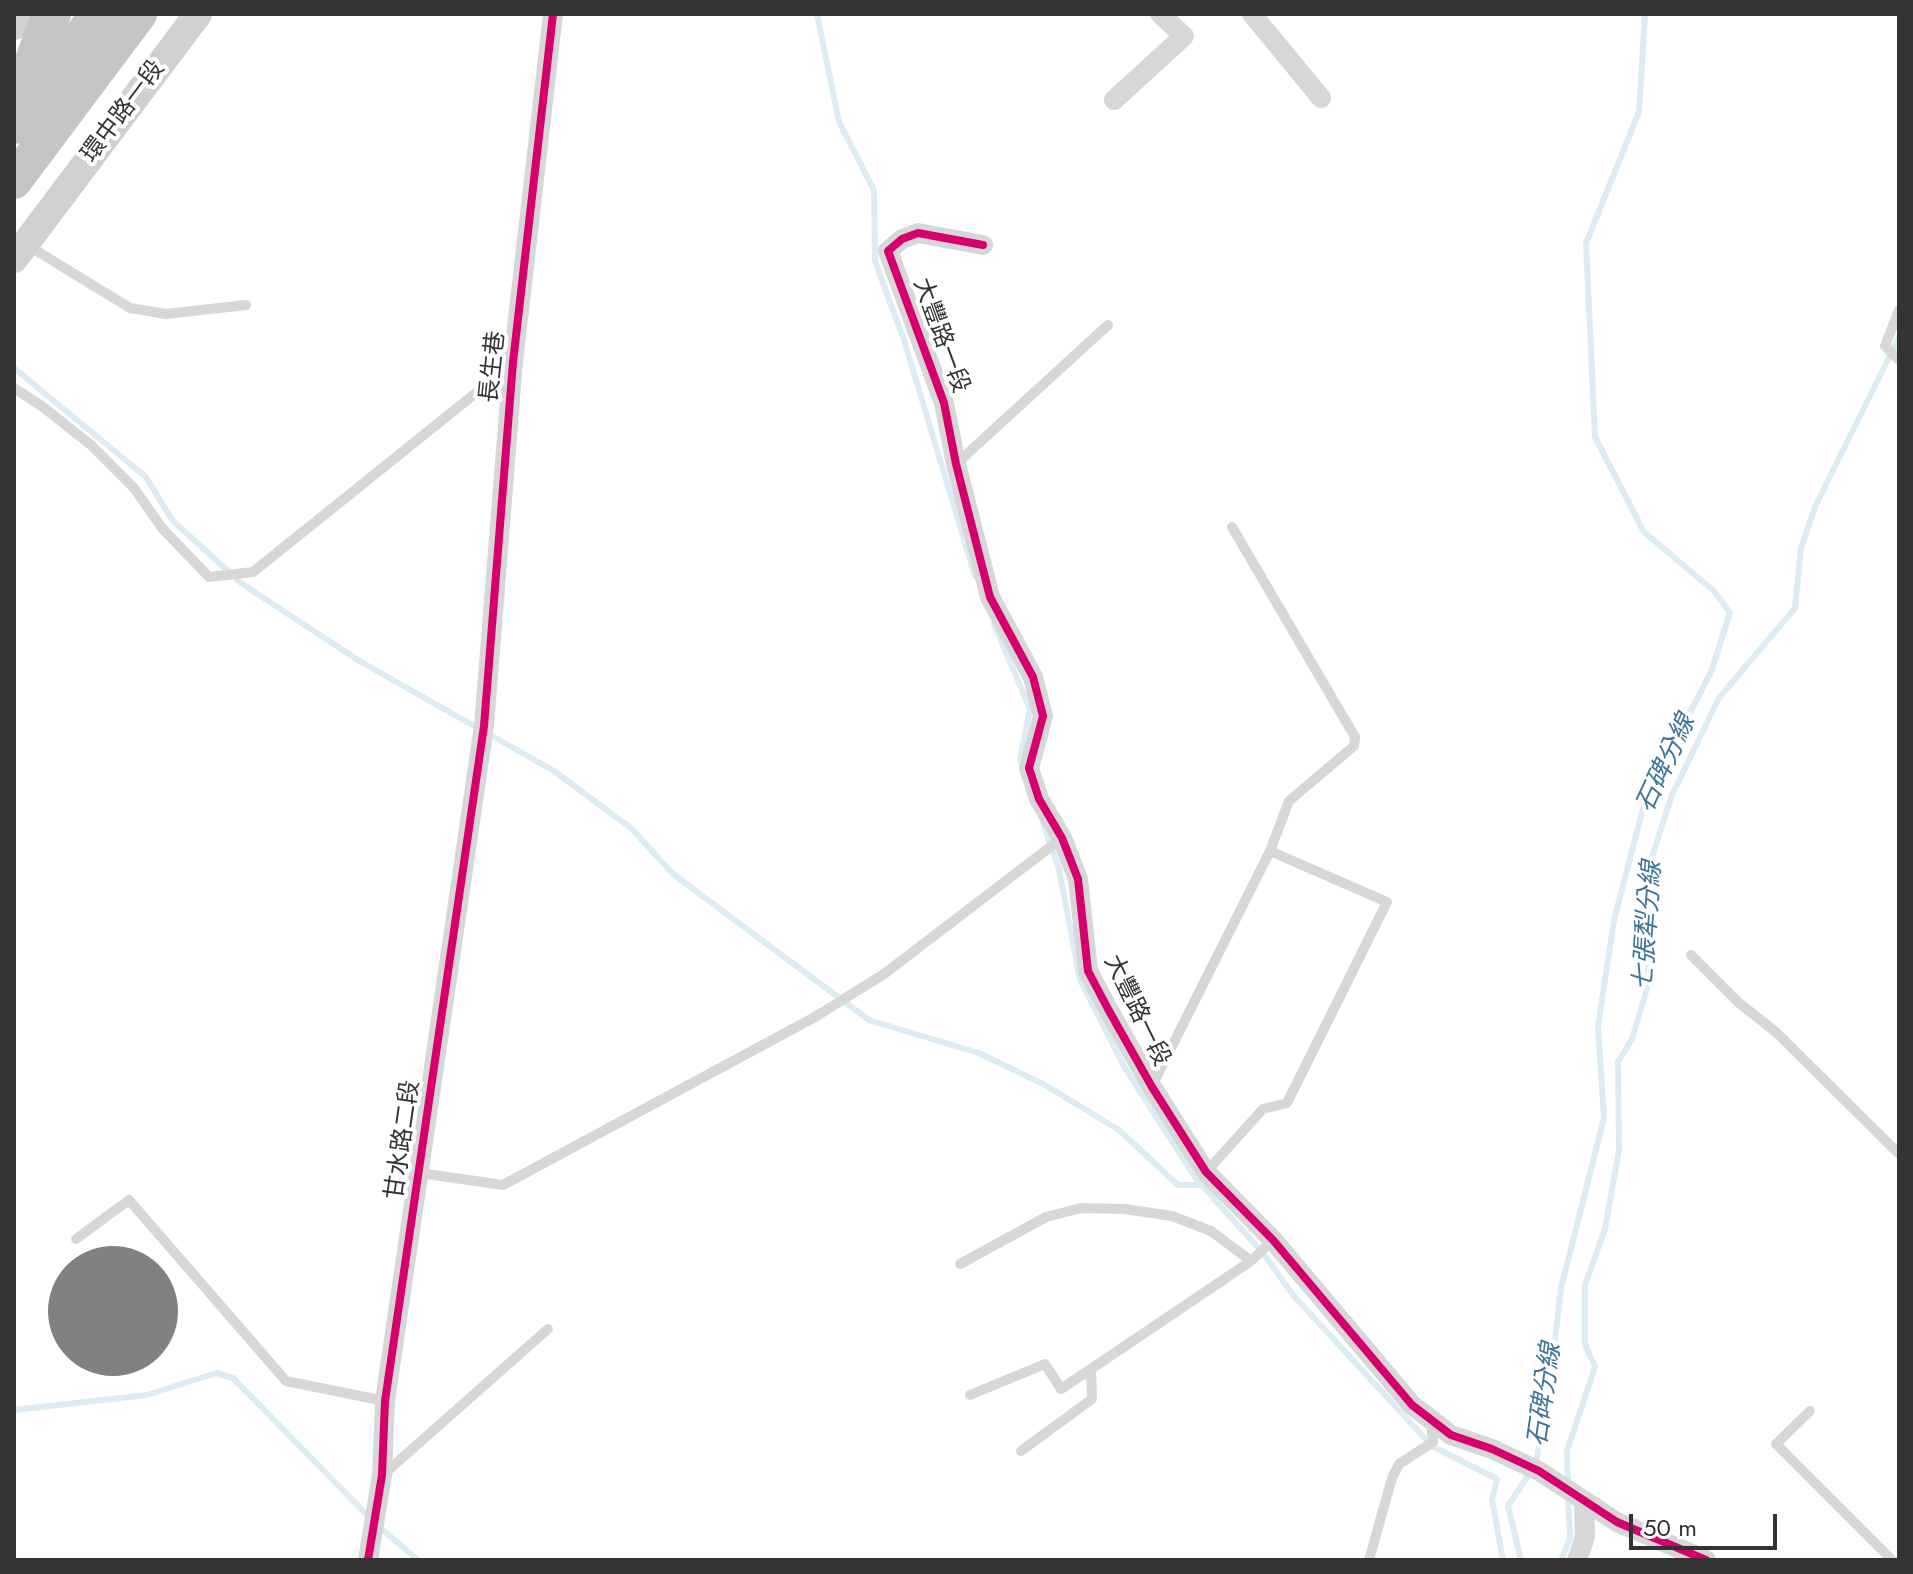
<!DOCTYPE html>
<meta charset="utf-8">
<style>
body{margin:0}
#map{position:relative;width:1913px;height:1574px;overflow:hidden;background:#fff;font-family:Jost,sans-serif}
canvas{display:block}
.frame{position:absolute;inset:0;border:16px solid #333;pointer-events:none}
.scale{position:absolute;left:1629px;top:1514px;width:148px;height:36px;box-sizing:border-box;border:4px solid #333;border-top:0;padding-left:10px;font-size:24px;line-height:28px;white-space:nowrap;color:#333;-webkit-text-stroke:6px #fff;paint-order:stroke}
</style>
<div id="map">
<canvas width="1913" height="1574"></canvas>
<div class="frame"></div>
<div class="scale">50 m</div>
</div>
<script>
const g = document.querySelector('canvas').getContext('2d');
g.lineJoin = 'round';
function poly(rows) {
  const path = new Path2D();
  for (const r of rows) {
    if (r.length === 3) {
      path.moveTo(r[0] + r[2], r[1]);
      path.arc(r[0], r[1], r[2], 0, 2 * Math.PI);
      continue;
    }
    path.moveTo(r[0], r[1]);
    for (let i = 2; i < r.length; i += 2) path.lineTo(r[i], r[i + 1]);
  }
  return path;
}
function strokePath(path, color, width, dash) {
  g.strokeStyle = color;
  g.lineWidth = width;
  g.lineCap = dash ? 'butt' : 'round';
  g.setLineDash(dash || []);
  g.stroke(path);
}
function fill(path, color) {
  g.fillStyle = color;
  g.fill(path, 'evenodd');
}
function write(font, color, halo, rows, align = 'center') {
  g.font = font + ' Jost,"Noto Sans TC",sans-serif';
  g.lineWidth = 8;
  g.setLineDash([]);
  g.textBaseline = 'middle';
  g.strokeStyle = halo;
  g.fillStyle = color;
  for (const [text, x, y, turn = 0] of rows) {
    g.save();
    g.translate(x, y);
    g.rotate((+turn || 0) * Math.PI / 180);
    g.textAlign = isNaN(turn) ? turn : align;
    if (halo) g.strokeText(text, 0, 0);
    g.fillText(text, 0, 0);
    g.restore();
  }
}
const stream = poly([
 [817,14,839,122,874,190,875,261,904,340,975,576],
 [14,368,146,477,172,520,241,583,361,662,554,771,632,829,673,874,869,1020,979,1053,1045,1085,1119,1130,1178,1185,1201,1185],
 [994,624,1030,709,1020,759,1023,767],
 [1043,823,1059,869,1080,980,1125,1068,1196,1179,1263,1253,1293,1295,1432,1446,1497,1479,1492,1500,1503,1560],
 [14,1410,147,1395,216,1373,233,1378,370,1518],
 [1568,1486,1567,1451,1595,1367,1585,1344,1585,1285,1605,1229,1619,1150,1618,1062,1632,1039,1648,985,1648,869,1672,795,1719,698,1795,608,1801,548,1815,507,1899,337],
 [378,1526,418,1560],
 [1521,1560,1508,1506,1536,1463,1551,1374,1561,1288,1604,1118,1598,1027,1614,920,1646,797,1711,672,1730,613,1714,591,1644,532,1595,437,1586,243,1639,112,1645,14],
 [1561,1560,1570,1538,1568,1497]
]);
const building = poly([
 [113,1311,65]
]);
const lane = poly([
 [27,245,130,308,166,314,246,305],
 [1899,310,1885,346,1899,360],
 [14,388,43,407,91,445,134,488,162,528,209,577,253,572,512,364],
 [956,464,1108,325],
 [1691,955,1738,1002,1777,1033,1899,1154],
 [1152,1086,1270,851,1289,801,1354,746,1355,737,1232,527],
 [1206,1172,1263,1109,1287,1103,1387,902,1270,851],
 [420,1173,503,1185,815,1017,884,974,1062,838],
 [76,1239,129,1200,286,1381,385,1401],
 [960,1264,1046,1217,1081,1208,1124,1209,1172,1216,1211,1231,1251,1261],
 [970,1395,1045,1364,1061,1389,1091,1369],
 [1810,1411,1776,1444,1892,1560],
 [1021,1451,1092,1399,1091,1369,1251,1261,1273,1240],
 [385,1473,548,1329],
 [1369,1560,1392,1478,1399,1464,1433,1442,1431,1422]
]);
const street = poly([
 [1252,14,1321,98],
 [1114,100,1184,36,1160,14],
 [983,245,918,233,902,239,888,251,944,403,956,464,990,597,1033,677,1043,716,1029,768,1039,799,1062,838,1078,879,1088,971,1108,1009,1152,1087,1206,1172,1273,1240,1412,1405,1451,1435,1492,1449,1539,1471,1617,1522,1706,1560],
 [368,1560,382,1475,385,1401,484,726,513,362,553,14],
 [1577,1560,1585,1537,1584,1500]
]);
const secondary = poly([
 [14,26,23,14],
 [14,259,198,14]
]);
const highway = poly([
 [18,101,47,22,53,14],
 [14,126,98,14],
 [14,181,139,14]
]);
const cycleway = poly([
 [983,245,918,233,902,239,888,251,944,403,956,464,990,597,1033,677,1043,716,1029,768,1039,799,1062,838,1078,879,1088,971,1108,1009,1152,1087,1206,1172,1273,1240,1412,1405,1451,1435,1492,1449,1539,1471,1617,1522,1706,1560],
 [368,1560,382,1475,385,1401,484,726,513,362,553,14]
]);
const streetNames = [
 ["環中路一段",124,112,-53],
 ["大豐路一段",940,336,70],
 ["長生巷",494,367,-84],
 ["大豐路一段",1136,1011,64],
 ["甘水路二段",404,1140,-82]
];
const waterNames = [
 ["石碑分線",1667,764,-65],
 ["七張犁分線",1649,926,-86],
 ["石碑分線",1546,1395,-82]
];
strokePath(stream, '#ddebf3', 6);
fill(building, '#818181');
strokePath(lane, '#d7d7d7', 10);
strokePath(street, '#d7d7d7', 20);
strokePath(secondary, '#d0d0d0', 28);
strokePath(highway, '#c4c4c4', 36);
strokePath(cycleway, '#d6006c', 8);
write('24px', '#333', '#fff', streetNames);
write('italic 26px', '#3f7597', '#fff', waterNames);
</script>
